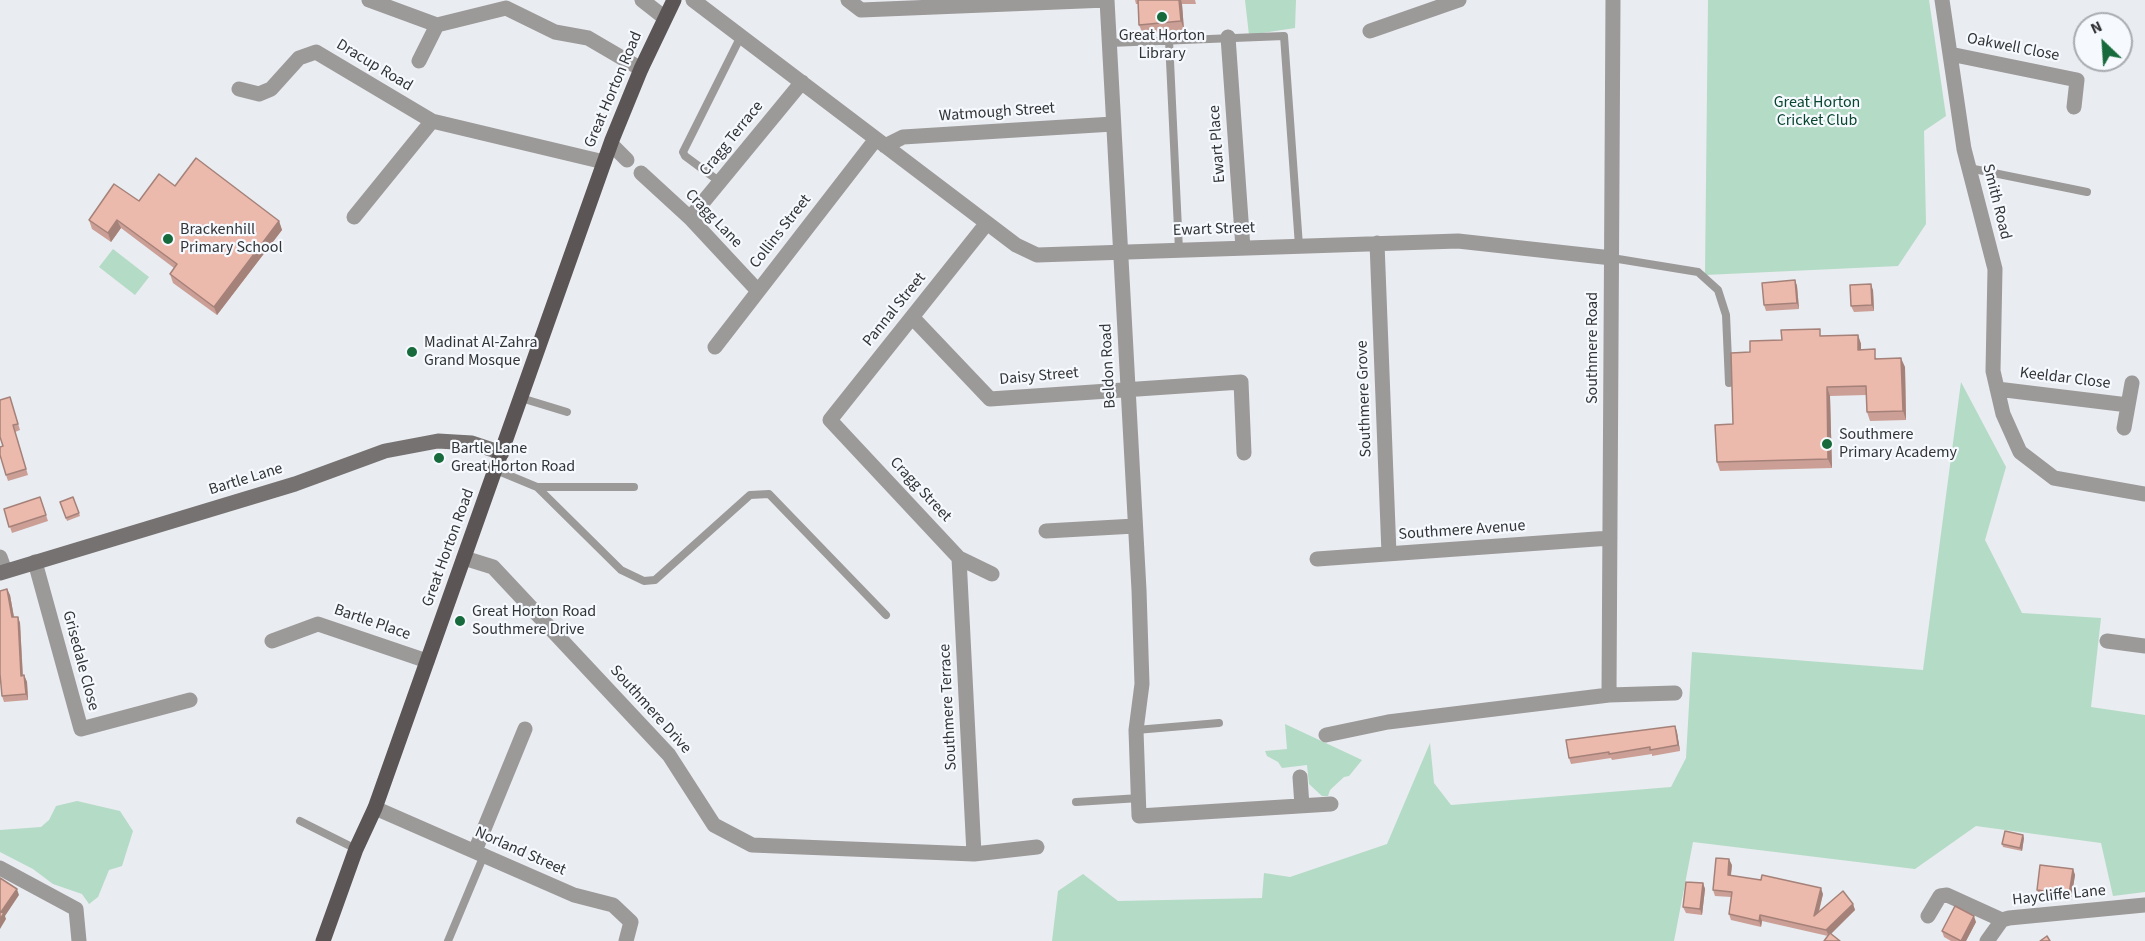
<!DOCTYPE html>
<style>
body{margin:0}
#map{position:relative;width:2145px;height:941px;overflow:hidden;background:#e9ecf1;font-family:"Source Sans 3",sans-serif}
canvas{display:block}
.north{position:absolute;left:2073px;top:12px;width:60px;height:60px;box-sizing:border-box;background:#f6faff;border:2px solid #a8abaf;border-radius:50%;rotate:335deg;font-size:16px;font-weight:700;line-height:24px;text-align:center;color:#333436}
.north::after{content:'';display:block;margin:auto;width:21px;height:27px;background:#176a3b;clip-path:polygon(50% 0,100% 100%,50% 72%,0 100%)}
</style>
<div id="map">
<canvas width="2145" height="941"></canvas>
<div class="north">N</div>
</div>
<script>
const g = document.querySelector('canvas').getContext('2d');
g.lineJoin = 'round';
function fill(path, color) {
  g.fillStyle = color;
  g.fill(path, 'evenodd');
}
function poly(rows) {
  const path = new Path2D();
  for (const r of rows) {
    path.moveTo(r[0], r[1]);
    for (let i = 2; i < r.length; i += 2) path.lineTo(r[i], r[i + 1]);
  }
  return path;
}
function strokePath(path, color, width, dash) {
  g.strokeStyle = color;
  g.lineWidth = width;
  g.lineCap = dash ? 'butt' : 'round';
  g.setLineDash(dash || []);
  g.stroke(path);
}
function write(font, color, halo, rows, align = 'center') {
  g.font = font + ' "Source Sans 3",sans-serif';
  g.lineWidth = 4.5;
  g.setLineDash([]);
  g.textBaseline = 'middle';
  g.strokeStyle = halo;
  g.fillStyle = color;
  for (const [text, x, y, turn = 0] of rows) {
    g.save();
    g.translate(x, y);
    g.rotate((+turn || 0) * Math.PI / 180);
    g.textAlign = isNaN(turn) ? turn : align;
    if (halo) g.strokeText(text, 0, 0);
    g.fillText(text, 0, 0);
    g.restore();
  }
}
const green = poly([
 [1245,0,1296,0,1295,28,1249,35],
 [1708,0,1929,0,1946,116,1924,131,1926,224,1898,266,1705,275],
 [113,249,149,277,135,295,99,267],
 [1961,382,2006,467,1985,540,2022,613,2101,618,2091,707,2145,715,2145,892,2113,896,2101,843,1976,826,1915,869,1693,842,1674,941,1052,941,1058,891,1083,874,1118,901,1262,898,1264,873,1290,877,1387,844,1430,743,1434,783,1451,805,1671,787,1686,758,1692,652,1923,670],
 [1285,724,1362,760,1349,776,1344,777,1330,790,1328,796,1322,796,1309,784,1307,765,1282,768,1278,762,1267,756,1265,751,1287,749],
 [77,801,120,811,133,831,122,866,109,870,98,897,89,904,82,894,53,884,33,869,0,852,0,830,41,827,49,820,56,806]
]);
const lane = poly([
 [1169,40,1179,250],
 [1109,43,1284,36,1299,246],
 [1969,168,2087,192],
 [720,182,685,156,683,152,741,36],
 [1612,258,1698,272,1718,290,1726,315,1729,383],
 [521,398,567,412],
 [496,470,537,487,621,570,644,581,655,580,750,495,769,494,886,615],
 [537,487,634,487],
 [1136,730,1219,723],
 [1076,802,1140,798],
 [300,821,356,849],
 [448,941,484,855]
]);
const street = poly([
 [369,0,437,25],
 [642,0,665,18],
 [693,0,1016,245,1037,255,1458,241,1612,258],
 [848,0,861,10,1107,0],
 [1107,0,1139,590,1142,684,1136,730,1139,816,1331,804],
 [1942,0,1964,149,1995,269,1993,371,2003,414,2020,452,2054,478,2145,494],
 [1370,31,1459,0],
 [1228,37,1243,248],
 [1950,54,2077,80,2074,107],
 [419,61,437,25,506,8,555,32,588,38,641,69],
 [239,89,259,94,271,89,299,58,316,52,432,121,604,162],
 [611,144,627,160],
 [885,146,903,137,1113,124],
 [641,173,690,218,758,291],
 [354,217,432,121],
 [690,218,802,82],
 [987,223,830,420,959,558,992,574],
 [1377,243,1389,554],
 [912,317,990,399,1241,382,1244,453],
 [715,347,876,139],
 [1997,389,2128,405],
 [2124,428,2132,383],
 [1046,531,1135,526],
 [0,557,5,571],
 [464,558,493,567,669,755,714,825,752,845,974,854,1037,847],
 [959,558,974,854],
 [1317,559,1610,538],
 [35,562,81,729,190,700],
 [272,641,318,624,427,661],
 [2107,641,2145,646],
 [1609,695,1613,0],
 [1326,735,1388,722,1609,695,1675,693],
 [1300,777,1302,806],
 [375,808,574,895,613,905,631,922,626,941],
 [475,851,525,729],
 [0,868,76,909,79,941],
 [1928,916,1940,896,1947,895,2002,920],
 [1987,941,2002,920,2009,918,2145,905]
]);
const secondary = poly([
 [0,573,295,484,385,451,438,441,472,443,502,453]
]);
const primary = poly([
 [323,941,356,849,375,808,612,140,641,69,674,0]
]);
const wall = poly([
 [1135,0,1195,0,1196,4,1182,4,1184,30,1143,34,1139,25,1138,4,1136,4],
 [175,186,279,221,282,230,217,315,173,283,170,274,174,268,121,228,111,242,92,229,89,220],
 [1795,280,1797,286,1799,309,1766,311,1764,305],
 [1873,290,1874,311,1854,312,1851,306],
 [1858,335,1861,344,1861,350,1878,359,1905,367,1906,420,1870,421,1867,412,1866,395,1830,396,1832,468,1720,471,1717,462,1733,424,1750,352,1782,340,1822,336],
 [10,397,20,430,15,432,28,475,8,481,6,475,3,446],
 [40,497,48,521,12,533,4,509],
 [73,497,80,516,67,521,60,502],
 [7,589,10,595,14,617,18,617,20,623,23,676,24,675,27,682,28,700,4,702,2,696],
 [1675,726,1677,732,1680,751,1652,756,1652,754,1612,760,1611,758,1571,764,1569,758],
 [2024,838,2022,851,2003,847,2002,844],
 [1732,865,1731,875,1823,894,1819,912,1853,904,1855,910,1828,936,1762,921,1761,927,1731,920,1729,914,1731,897,1715,896,1713,890],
 [2073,869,2075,875,2071,900,2039,896,2037,890],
 [1703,883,1705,889,1702,915,1686,913,1683,907],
 [1976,922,1966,941,1951,941,1944,937,1942,931]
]);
const shadedWall = poly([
 [1179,0,1181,0,1182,4,1184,30,1181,21],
 [117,220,121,228,111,242,108,233],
 [279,221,282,230,217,315,214,307],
 [1795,280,1797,286,1799,309,1797,303],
 [1871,284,1873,290,1874,311,1872,305],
 [1858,335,1861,344,1861,359,1858,350],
 [1901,358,1905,367,1906,420,1903,411],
 [1827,387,1830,396,1832,468,1828,459],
 [7,589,10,595,15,623,12,617],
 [18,617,20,623,23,682,21,676],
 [24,675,27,682,28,700,26,694],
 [1675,726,1677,732,1680,751,1678,745],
 [2023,835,2024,838,2022,851,2020,848],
 [1729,859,1732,865,1730,881,1728,875],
 [2073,869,2075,875,2071,900,2069,894],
 [1703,883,1705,889,1702,915,1700,909],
 [1821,888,1823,894,1816,922,1814,916],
 [17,889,19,895,5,916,6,919,0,929,0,919,1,912],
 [1853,904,1855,910,1829,936,1826,930],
 [1760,915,1762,921,1761,927,1759,921],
 [1974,916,1976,922,1966,941,1961,941]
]);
const building = poly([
 [1138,0,1179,0,1181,21,1139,25,1138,0],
 [196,158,279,221,214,307,170,274,177,264,117,220,108,233,89,220,114,184,139,201,159,174,175,186,196,158],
 [1795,280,1797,303,1764,305,1762,283,1795,280],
 [1871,284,1872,305,1851,306,1850,285,1871,284],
 [1820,329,1820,336,1858,335,1858,350,1875,349,1875,359,1901,358,1903,411,1867,412,1866,386,1827,387,1828,459,1717,462,1715,425,1733,424,1731,353,1750,352,1750,341,1782,340,1781,330,1820,329],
 [10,397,18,424,13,425,26,469,6,475,0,455,0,447,3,446,0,437,0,400,10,397],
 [40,497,46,515,9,527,4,509,40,497],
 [73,497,79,513,66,518,60,502,73,497],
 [7,589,12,617,18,617,21,676,24,675,26,694,2,696,0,674,0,591,7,589],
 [1675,726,1678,745,1650,750,1650,747,1609,754,1609,752,1569,758,1566,740,1675,726],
 [2005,831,2023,835,2020,848,2002,844,2005,831],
 [1716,858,1729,859,1728,875,1761,880,1762,875,1821,888,1814,916,1843,891,1853,904,1826,930,1760,915,1759,921,1729,914,1732,892,1713,890,1716,858],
 [2040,865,2073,869,2069,894,2037,890,2040,865],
 [0,878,17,889,1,912,4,913,0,919,0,878],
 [1686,882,1703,883,1700,909,1683,907,1686,882],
 [1955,906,1974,916,1961,941,1942,931,1955,906],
 [1830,933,1840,941,1824,941,1830,933],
 [2047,936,2050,941,2040,941,2047,936]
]);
const markers = [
 [1162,17,6,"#176a3b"],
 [168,239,6,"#176a3b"],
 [412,352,6,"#176a3b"],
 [1827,444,6,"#176a3b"],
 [439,458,6,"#176a3b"],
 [460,621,6,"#176a3b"]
];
const poiNames = [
 ["Great Horton",1162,36,"center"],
 ["Library",1162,54,"center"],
 ["Brackenhill",180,230],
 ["Primary School",180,248],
 ["Madinat Al-Zahra",424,343],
 ["Grand Mosque",424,361],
 ["Southmere",1839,435],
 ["Primary Academy",1839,453],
 ["Bartle Lane",451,449],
 ["Great Horton Road",451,467],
 ["Great Horton Road",472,612],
 ["Southmere Drive",472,630]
];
const streetNames = [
 ["Oakwell Close",2013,48,11],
 ["Dracup Road",374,66,31],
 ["Great Horton Road",614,90,-67],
 ["Watmough Street",997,113,-4],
 ["Cragg Terrace",732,139,-51],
 ["Ewart Place",1218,144,-94],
 ["Smith Road",1996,202,76],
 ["Cragg Lane",713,219,46],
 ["Ewart Street",1214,230,-2],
 ["Collins Street",781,232,-52],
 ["Pannal Street",895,310,-51],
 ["Southmere Road",1593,348,-90],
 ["Beldon Road",1109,366,-93],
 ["Daisy Street",1039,377,-5],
 ["Keeldar Close",2065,379,7],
 ["Southmere Grove",1365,399,-92],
 ["Bartle Lane",246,480,-17],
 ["Cragg Street",920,490,47],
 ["Southmere Avenue",1462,531,-4],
 ["Great Horton Road",449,548,-70],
 ["Bartle Place",372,623,19],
 ["Grisedale Close",80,661,75],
 ["Southmere Terrace",949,707,-93],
 ["Southmere Drive",650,710,48],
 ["Norland Street",520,852,24],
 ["Haycliffe Lane",2059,896,-6]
];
const parkNames = [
 ["Great Horton",1817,103],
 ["Cricket Club",1817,121]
];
fill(green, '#b4dbc5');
strokePath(lane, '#9c9999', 8);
strokePath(street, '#9c9999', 15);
strokePath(secondary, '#767271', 15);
strokePath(primary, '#5b5655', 15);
fill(wall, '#cb9f95');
fill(shadedWall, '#a58279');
fill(building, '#ecb9ad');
strokePath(building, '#a58279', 1.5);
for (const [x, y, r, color] of markers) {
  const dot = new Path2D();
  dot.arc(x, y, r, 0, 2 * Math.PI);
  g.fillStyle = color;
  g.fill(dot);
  strokePath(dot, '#f6faff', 2);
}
write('16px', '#333436', '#f6faff', poiNames, 'left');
write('16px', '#333436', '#f6faff', streetNames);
write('16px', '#09462e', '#f6faff', parkNames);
</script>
